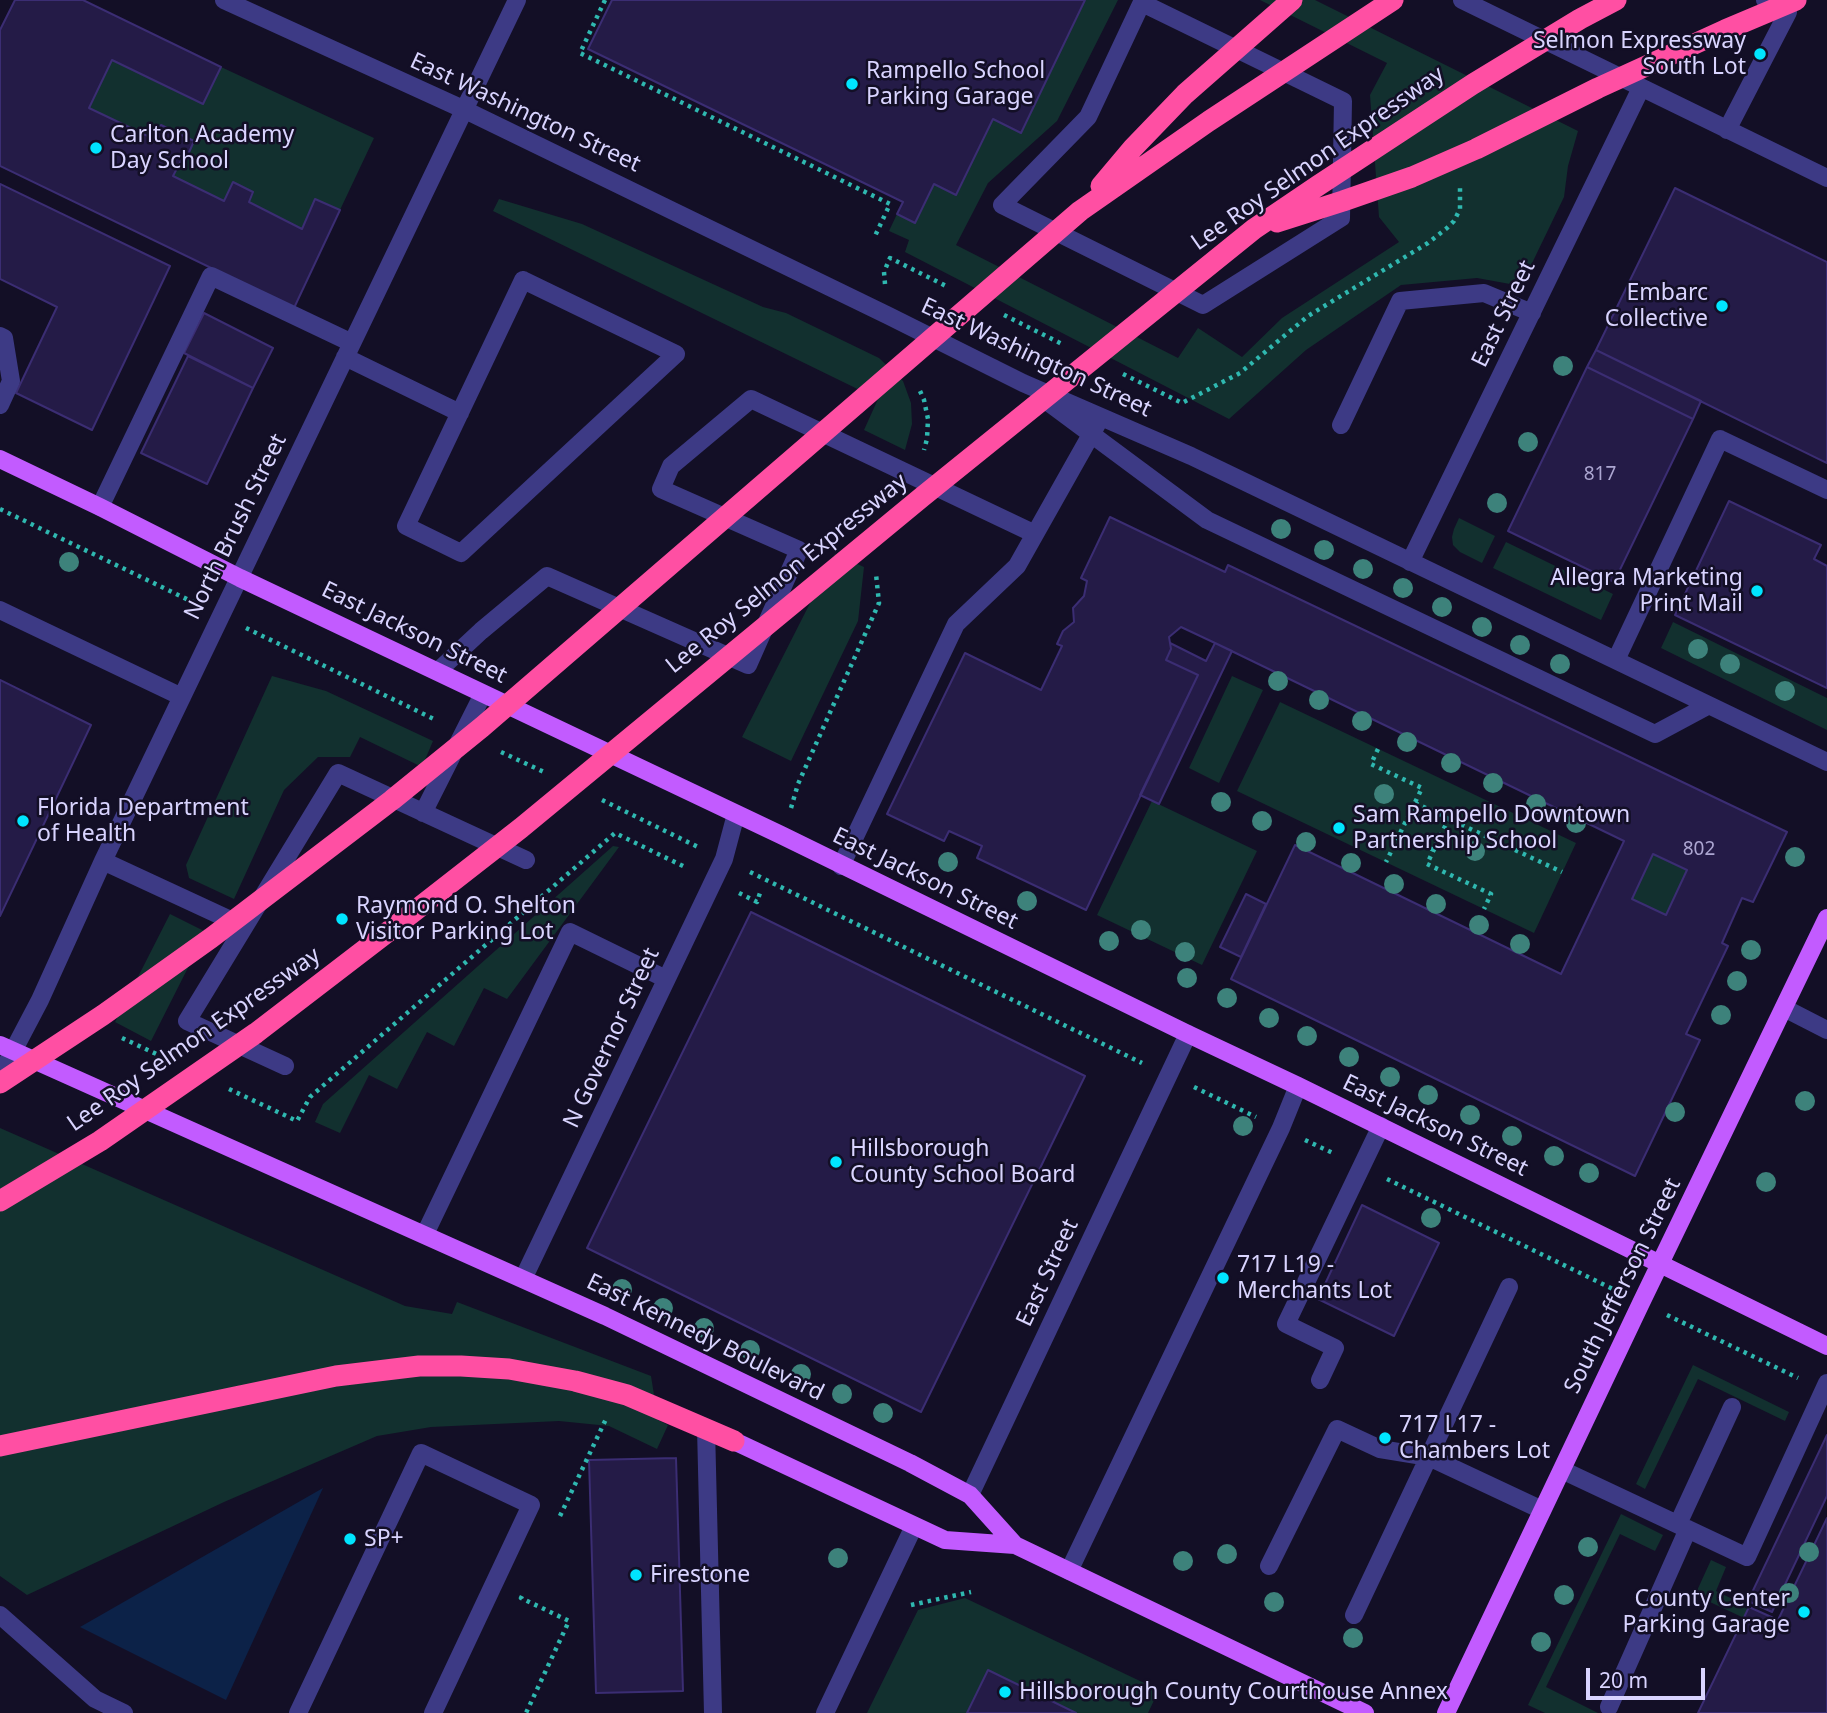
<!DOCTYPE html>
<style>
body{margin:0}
#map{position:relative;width:1827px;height:1713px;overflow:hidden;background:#130f26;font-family:"Noto Sans",sans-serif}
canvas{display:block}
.scale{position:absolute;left:1586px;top:1668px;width:119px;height:32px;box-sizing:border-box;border:4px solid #d9d4ff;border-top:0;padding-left:9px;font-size:21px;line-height:24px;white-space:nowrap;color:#d9d4ff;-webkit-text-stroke:5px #130f26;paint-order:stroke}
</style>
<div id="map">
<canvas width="1827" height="1713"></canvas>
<div class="scale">20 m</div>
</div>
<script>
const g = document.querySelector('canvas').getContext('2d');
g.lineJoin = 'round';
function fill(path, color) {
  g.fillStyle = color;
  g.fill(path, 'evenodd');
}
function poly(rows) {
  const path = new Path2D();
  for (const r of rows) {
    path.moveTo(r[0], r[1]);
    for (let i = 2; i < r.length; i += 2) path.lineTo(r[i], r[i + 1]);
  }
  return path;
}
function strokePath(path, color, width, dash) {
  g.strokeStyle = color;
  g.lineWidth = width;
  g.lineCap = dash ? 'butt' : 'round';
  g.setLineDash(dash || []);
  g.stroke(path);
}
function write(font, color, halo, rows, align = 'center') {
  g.font = font + ' "Noto Sans",sans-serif';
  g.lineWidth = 5;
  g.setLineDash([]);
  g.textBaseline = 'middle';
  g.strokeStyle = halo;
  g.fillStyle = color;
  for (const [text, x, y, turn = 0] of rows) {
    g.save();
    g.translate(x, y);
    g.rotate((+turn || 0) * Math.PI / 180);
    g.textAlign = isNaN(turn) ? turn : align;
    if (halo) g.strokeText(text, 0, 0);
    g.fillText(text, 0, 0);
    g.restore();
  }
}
const green = poly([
 [1085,0,1118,0,1057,121,988,183,956,245,1178,358,1198,328,1242,357,1282,318,1399,242,1379,217,1370,95,1387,63,1260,0,1315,0,1578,131,1568,166,1564,197,1521,286,1477,278,1401,285,1306,350,1229,419,905,252,909,240,889,231,897,214,915,223,934,184,993,119,1020,132],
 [112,60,202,104,221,67,374,138,340,210,315,199,302,229,249,202,253,192,234,183,224,201,173,176,184,155,187,156,194,141,161,126,154,139,89,108],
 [499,199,582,224,763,307,786,313,879,358,903,381,911,403,912,424,905,450,864,430,878,399,493,211],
 [1459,518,1495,536,1482,563,1460,552,1453,545,1452,537,1454,529],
 [1506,542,1613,594,1601,620,1493,568],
 [835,554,864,567,858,621,791,761,742,737],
 [1673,622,1827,698,1827,730,1661,648],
 [272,676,326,691,433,741,422,767,360,737,350,757,318,757,284,790,234,899,189,878,186,865],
 [1232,676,1263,690,1219,783,1189,768],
 [1280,702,1576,843,1534,933,1237,791],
 [1152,801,1257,851,1202,965,1097,915],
 [613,846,619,847,507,999,484,988,454,1046,427,1032,397,1089,369,1075,340,1133,315,1122,323,1104],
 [1653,854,1687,870,1666,915,1632,899],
 [170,914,206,932,151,1041,115,1022],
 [0,1128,405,1306,452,1314,457,1302,651,1376,658,1420,668,1425,657,1449,609,1426,559,1421,431,1427,377,1436,224,1502,27,1595,0,1576],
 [1693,1365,1789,1412,1785,1421,1698,1379,1645,1489,1636,1484],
 [1621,1514,1663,1535,1655,1551,1620,1534,1546,1687,1598,1713,1545,1713,1528,1705],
 [1711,1560,1726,1567,1716,1591,1749,1607,1744,1618,1695,1595],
 [965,1598,1159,1690,1148,1713,1076,1713,988,1670,967,1713,867,1713,918,1610]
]);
const water = poly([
 [323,1488,226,1700,80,1627]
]);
const building = poly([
 [15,0,83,0,221,67,203,104,112,60,89,108,154,139,161,125,194,141,187,157,184,155,173,176,224,201,233,182,253,192,249,202,302,229,315,199,340,210,294,308,0,166,0,30,15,0],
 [612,0,1085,0,1021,133,993,119,956,195,934,184,915,223,897,214,903,202,588,49,612,0],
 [0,184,170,266,92,430,16,393,57,307,0,279,0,184],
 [1675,188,1827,262,1827,463,1596,350,1675,188],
 [204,313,273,348,253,388,184,353,204,313],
 [1596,350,1701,401,1693,419,1587,367,1596,350],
 [188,356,253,388,207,484,141,453,188,356],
 [1587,367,1693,419,1614,582,1508,531,1587,367],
 [1729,501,1821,545,1814,559,1827,566,1827,688,1675,615,1729,501],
 [1110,517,1225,572,1228,565,1787,832,1753,902,1742,898,1722,943,1728,946,1686,1034,1700,1040,1635,1176,1231,979,1295,845,1561,974,1624,841,1215,643,1181,627,1169,637,1171,649,1166,660,1198,675,1086,910,977,858,982,846,949,831,944,841,887,814,965,653,1041,690,1062,646,1057,644,1063,631,1074,622,1073,608,1084,596,1087,581,1081,578,1110,517],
 [1653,854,1687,870,1666,915,1632,899,1653,854],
 [1170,643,1206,661,1215,643,1232,651,1159,804,1140,795,1198,675,1166,660,1171,649,1170,643],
 [0,680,91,725,0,916,0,680],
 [1246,894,1266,904,1241,957,1220,947,1246,894],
 [751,912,1085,1076,921,1412,587,1248,751,912],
 [1362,1205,1439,1243,1394,1336,1318,1299,1362,1205],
 [1827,1435,1827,1496,1772,1612,1748,1601,1827,1435],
 [676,1458,683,1691,596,1693,589,1460,676,1458],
 [1827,1518,1827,1713,1698,1713,1749,1607,1778,1620,1827,1518],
 [988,1670,1076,1713,967,1713,988,1670]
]);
const path = poly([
 [605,0,580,53,890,204,875,236],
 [885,284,884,272,890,258,946,286],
 [1004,315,1062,344],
 [1123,374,1182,403,1240,373,1308,316,1428,243,1447,228,1454,221,1460,209,1460,188],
 [920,391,924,400,928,419,927,439,924,450],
 [0,509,197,604],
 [246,628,436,720],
 [1378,749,1371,764,1422,788,1386,862],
 [501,752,544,772],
 [602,800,698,847],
 [1415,803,1562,872],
 [791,808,798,784,879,603,876,574],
 [1449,818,1427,864,1491,894,1484,909],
 [1400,834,1434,850],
 [750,872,1142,1063],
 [739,893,757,902,761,890],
 [122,1038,165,1058],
 [1194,1087,1256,1117],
 [229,1089,297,1121,310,1097,615,833,687,868],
 [1305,1140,1335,1154],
 [1387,1179,1615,1290],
 [1667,1315,1798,1378],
 [560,1516,606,1419],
 [522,1596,521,1598,569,1621,526,1713],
 [911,1605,971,1592]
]);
const minor = poly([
 [224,0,465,110,889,316,1023,383,1191,456,1827,762],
 [1462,0,1827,178],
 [1142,3,1343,101,1341,218,1203,305,1002,205,1088,117,1143,0],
 [1727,130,1788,12,1765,0],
 [523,280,676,354,461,553,406,526,523,280],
 [0,336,4,338,11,381,0,405],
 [345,357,460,413],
 [1048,402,1207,520,1655,734,1709,705],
 [1341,425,1400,301,1484,293,1532,313],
 [100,507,211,276,352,343],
 [1410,562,1641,88],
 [0,610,182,697],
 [1616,660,1720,439,1827,490],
 [438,671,481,631,547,576,748,665,799,550,661,489,671,466,751,399,1035,534],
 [423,813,483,694],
 [103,861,241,925],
 [841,866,956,624,1017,566,1097,424],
 [1784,1008,1827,1030],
 [285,1066,187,1021,338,773,526,860],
 [0,1076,40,1000,103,861,517,0],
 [425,1234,570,932,666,979],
 [523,1279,724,859,736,814],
 [1320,1380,1335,1348,1286,1324,1381,1126],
 [706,1428,713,1713],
 [1562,1470,1747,1557,1827,1383],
 [970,1495,1188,1034],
 [1678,1524,1732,1407],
 [1269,1566,1337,1429,1380,1449,1429,1457,1542,1510],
 [1069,1571,1281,1128,1298,1086],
 [0,1615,95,1699,124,1713],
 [1354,1615,1509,1287],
 [1609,1707,1688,1529],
 [298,1713,421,1453,531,1505,433,1713],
 [825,1713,914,1526]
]);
const major = poly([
 [0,459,100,507,240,578,781,835,1188,1034,1298,1086,1827,1346],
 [0,1045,605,1316,910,1463,970,1495,1015,1545,1365,1713],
 [734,1441,945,1540,1015,1545],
 [1446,1713,1641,1303,1827,918]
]);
const highway = poly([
 [0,1446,336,1376,419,1366,461,1366,509,1369,575,1381,627,1395,734,1441]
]);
const highwayBridge = poly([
 [1101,186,1133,148,1185,94,1292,0],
 [1277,222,1343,201,1412,177,1476,149,1598,88,1725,30,1796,0],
 [0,1083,103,1015,211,938,392,800,482,727,1080,211,1209,121,1393,0],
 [0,1201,100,1141,256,1033,389,931,521,828,922,497,1254,229,1319,185,1473,84,1580,19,1616,0]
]);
const trees = [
 [1563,366],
 [1528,442],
 [1497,503],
 [1281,529],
 [1324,550],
 [69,562],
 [1363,569],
 [1403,588],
 [1442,607],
 [1482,627],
 [1520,645],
 [1698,649],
 [1560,664],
 [1730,664],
 [1278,681],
 [1785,691],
 [1319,700],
 [1362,721],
 [1407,742],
 [1451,763],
 [1493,783],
 [1384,794],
 [1221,802],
 [1536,804],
 [1262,821],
 [1576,823],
 [1306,842],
 [1475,851],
 [1795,857],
 [948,862],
 [1351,863],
 [1394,884],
 [1027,901],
 [1436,904],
 [1479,925],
 [1141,930],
 [1109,941],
 [1520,944],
 [1751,950],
 [1185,952],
 [1187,978],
 [1737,981],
 [1227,998],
 [1721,1015],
 [1269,1018],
 [1307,1036],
 [1349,1057],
 [1390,1077],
 [1428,1095],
 [1805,1101],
 [1675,1112],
 [1470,1115],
 [1243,1126],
 [1512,1136],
 [1554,1156],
 [1589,1173],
 [1766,1182],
 [1431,1218],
 [622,1289],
 [663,1308],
 [704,1328],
 [750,1350],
 [801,1374],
 [842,1394],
 [883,1413],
 [1588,1547],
 [1809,1552],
 [1227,1554],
 [838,1558],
 [1183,1561],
 [1789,1593],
 [1564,1595],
 [1274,1602],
 [1353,1638],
 [1541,1642]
];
const markers = [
 [1760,54,7,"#00e5ff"],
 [852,84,7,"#00e5ff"],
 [96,148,7,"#00e5ff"],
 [1722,306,7,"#00e5ff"],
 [1757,591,7,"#00e5ff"],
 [23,821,7,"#00e5ff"],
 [1339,828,7,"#00e5ff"],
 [342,919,7,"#00e5ff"],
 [836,1162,7,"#00e5ff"],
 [1223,1278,7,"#00e5ff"],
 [1385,1438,7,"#00e5ff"],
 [350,1539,7,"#00e5ff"],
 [636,1575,7,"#00e5ff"],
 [1804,1612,7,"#00e5ff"],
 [1005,1692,7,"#00e5ff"]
];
const numberNames = [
 ["817",1600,475],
 ["802",1699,850]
];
const poiNames = [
 ["Selmon Expressway",1746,41,"right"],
 ["South Lot",1746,67,"right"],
 ["Rampello School",866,71],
 ["Parking Garage",866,97],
 ["Carlton Academy",110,135],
 ["Day School",110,161],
 ["Embarc",1708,293,"right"],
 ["Collective",1708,319,"right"],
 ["Allegra Marketing",1743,578,"right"],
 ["Print Mail",1743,604,"right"],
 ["Florida Department",37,808],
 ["of Health",37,834],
 ["Sam Rampello Downtown",1353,815],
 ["Partnership School",1353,841],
 ["Raymond O. Shelton",356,906],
 ["Visitor Parking Lot",356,932],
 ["Hillsborough",850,1149],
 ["County School Board",850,1175],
 ["717 L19 -",1237,1265],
 ["Merchants Lot",1237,1291],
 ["717 L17 -",1399,1425],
 ["Chambers Lot",1399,1451],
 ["SP+",364,1539],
 ["Firestone",650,1575],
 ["County Center",1790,1599,"right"],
 ["Parking Garage",1790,1625,"right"],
 ["Hillsborough County Courthouse Annex",1019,1692]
];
const streetNames = [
 ["East Washington Street",525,113,25],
 ["Lee Roy Selmon Expressway",1318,159,-35],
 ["East Street",1504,314,-64],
 ["East Washington Street",1036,358,25],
 ["North Brush Street",236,527,-64],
 ["Lee Roy Selmon Expressway",787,574,-39],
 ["East Jackson Street",414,633,26],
 ["East Jackson Street",925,879,26],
 ["N Governor Street",612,1038,-65],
 ["Lee Roy Selmon Expressway",194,1040,-35],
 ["East Jackson Street",1435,1126,26],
 ["East Street",1048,1273,-65],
 ["South Jefferson Street",1623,1286,-64],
 ["East Kennedy Boulevard",705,1338,26]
];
fill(green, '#12302f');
fill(water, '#0c2248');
fill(building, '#241b47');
strokePath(building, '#3b2d73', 2);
strokePath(path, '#2fb8b0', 4.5, [3.5, 5]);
strokePath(minor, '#3d3a85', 18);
strokePath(major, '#c25bff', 18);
strokePath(highway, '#ff4fa3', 21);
strokePath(highwayBridge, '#ff4fa3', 21);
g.fillStyle = '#3d827b';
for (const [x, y] of trees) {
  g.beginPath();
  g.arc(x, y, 10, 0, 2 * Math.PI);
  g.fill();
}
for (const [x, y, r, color] of markers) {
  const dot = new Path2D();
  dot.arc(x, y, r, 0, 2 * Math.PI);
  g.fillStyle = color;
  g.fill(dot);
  strokePath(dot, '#130f26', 2.5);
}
write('19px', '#aca6d1', null, numberNames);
write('23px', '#d9d4ff', '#130f26', poiNames, 'left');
write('23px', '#d9d4ff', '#130f26', streetNames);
</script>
